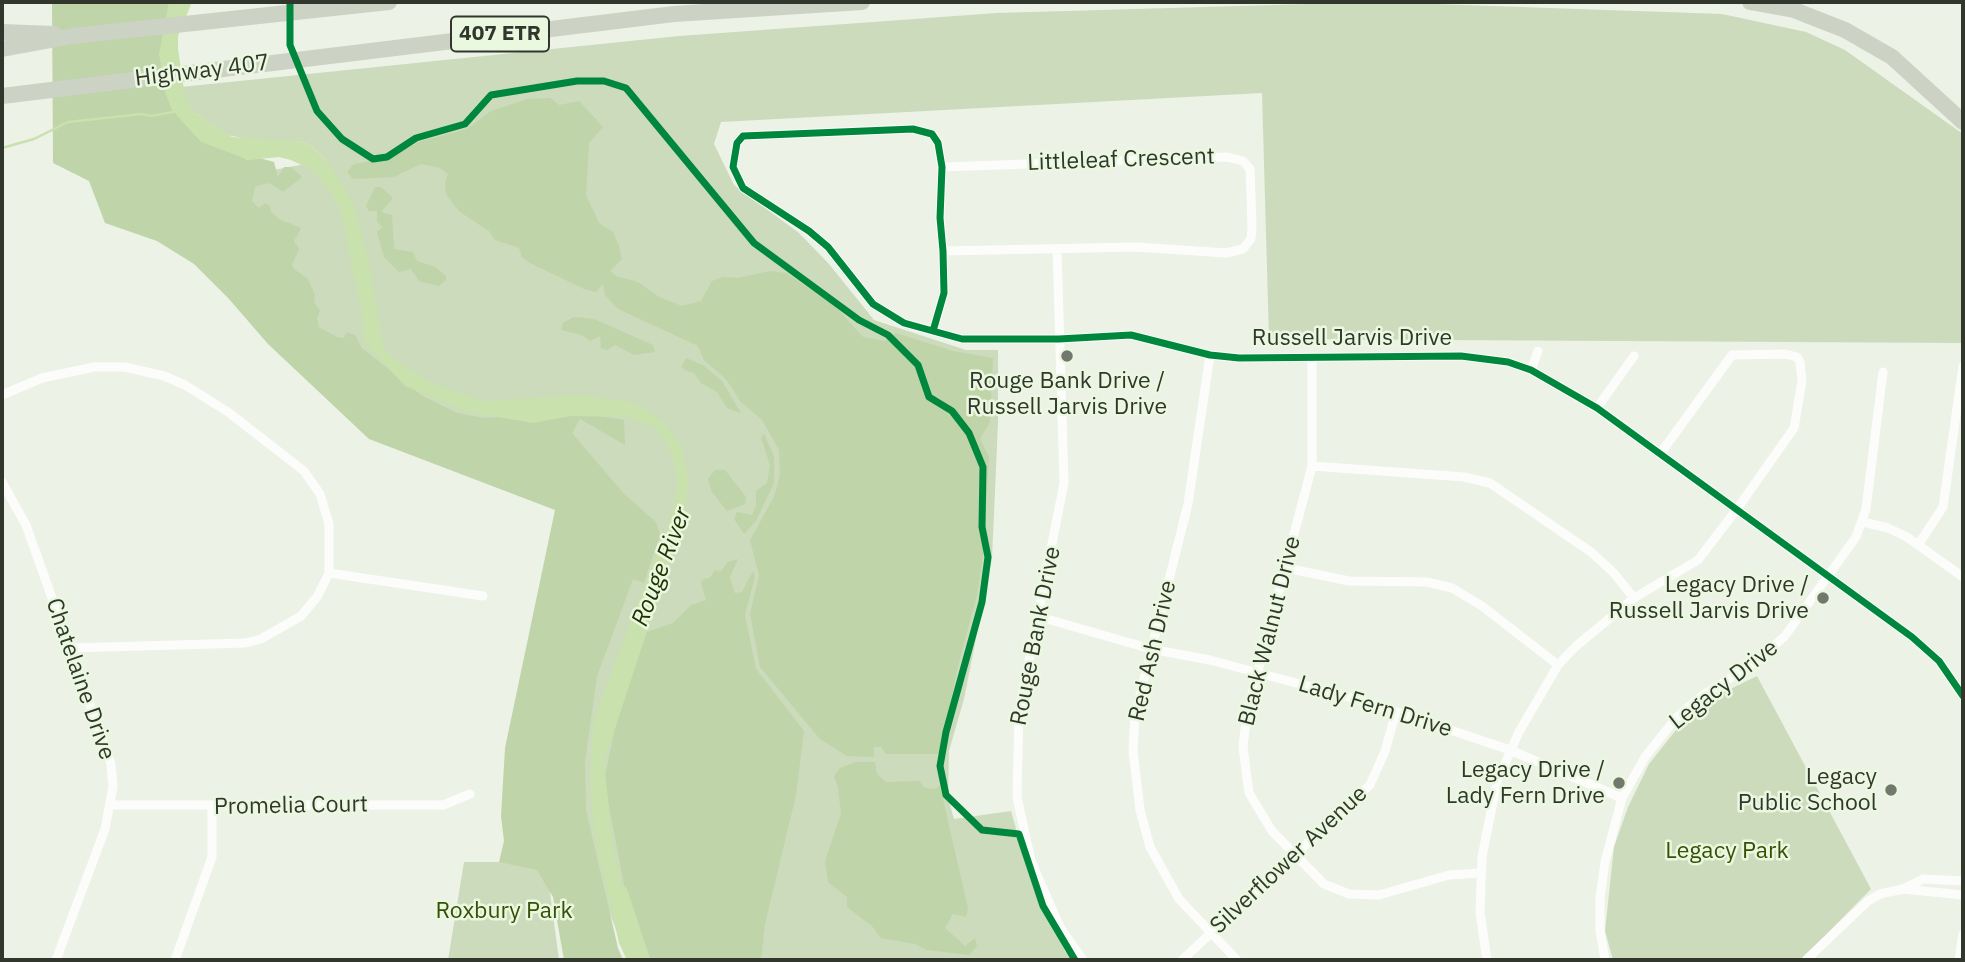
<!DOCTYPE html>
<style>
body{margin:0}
#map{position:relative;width:1965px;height:962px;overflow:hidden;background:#ecf2e6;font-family:"IBM Plex Sans",sans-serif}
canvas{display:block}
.frame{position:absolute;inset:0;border:4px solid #32372d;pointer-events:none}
</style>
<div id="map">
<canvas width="1965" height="962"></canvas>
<div class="frame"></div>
</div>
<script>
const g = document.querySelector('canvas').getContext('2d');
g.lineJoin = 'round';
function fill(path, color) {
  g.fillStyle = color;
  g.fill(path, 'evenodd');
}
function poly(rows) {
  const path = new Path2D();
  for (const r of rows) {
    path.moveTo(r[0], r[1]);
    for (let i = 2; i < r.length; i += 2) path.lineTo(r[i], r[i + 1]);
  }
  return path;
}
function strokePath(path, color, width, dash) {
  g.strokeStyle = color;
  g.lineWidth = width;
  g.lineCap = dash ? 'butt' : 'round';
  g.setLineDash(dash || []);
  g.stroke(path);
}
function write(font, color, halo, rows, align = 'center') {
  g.font = font + ' "IBM Plex Sans",sans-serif';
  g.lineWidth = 5;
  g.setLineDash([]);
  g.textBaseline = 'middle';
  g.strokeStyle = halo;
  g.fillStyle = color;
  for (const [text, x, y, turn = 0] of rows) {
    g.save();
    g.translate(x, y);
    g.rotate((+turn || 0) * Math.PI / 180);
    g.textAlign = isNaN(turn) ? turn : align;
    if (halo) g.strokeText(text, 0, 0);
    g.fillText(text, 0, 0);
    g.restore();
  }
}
const green = poly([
 [1378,2,1722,14,1806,32,1845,50,1963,134,1963,343,1269,339,1262,93,721,122,714,144,734,185,799,233,829,264,874,320,966,350,998,350,998,423,992,558,964,699,949,751,948,798,954,819,1011,811,1028,872,1065,951,1073,960,628,960,576,826,578,723,640,551,477,429,381,386,307,325,230,219,242,176,326,160,310,145,298,141,263,142,227,135,193,111,183,96,181,87,679,36,997,13],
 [1757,676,1871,889,1801,960,1613,960,1605,931,1614,847,1628,807,1649,764,1680,725,1716,696],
 [464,862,546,862,559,960,448,960]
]);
const forest = poly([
 [52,2,169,2,168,83,215,142,248,160,252,156,274,162,278,177,284,167,291,167,302,177,283,192,270,183,260,185,255,187,252,201,259,208,265,203,270,206,271,212,279,219,301,228,294,241,299,249,292,265,294,269,308,279,315,295,314,302,320,311,317,318,319,327,337,337,344,338,347,332,355,335,362,348,421,395,457,413,484,418,579,413,624,420,625,445,580,419,572,433,624,494,656,522,660,535,644,583,633,579,597,676,585,762,586,810,618,948,623,960,564,960,553,897,537,870,499,862,504,841,501,816,505,748,555,510,369,439,268,344,229,299,194,264,157,241,105,223,89,181,53,163],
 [550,98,559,105,579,101,603,127,589,143,586,195,599,223,613,232,619,246,622,259,610,271,616,276,638,282,659,297,682,306,701,301,712,281,723,277,738,278,770,271,786,273,835,306,863,337,885,341,896,333,953,351,993,358,990,422,980,439,989,457,983,556,977,595,958,666,940,754,886,754,881,747,874,747,874,757,847,756,820,739,760,667,750,614,759,575,750,540,774,497,780,475,779,450,762,420,740,401,726,379,704,360,698,346,618,309,605,295,603,284,596,292,584,289,530,263,522,257,519,248,495,240,489,231,460,212,446,194,445,182,448,174,440,168,421,164,394,177,353,179,347,172,354,164,390,158,418,142,467,129,491,111,528,99],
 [375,187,381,187,393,198,381,212,392,215,394,249,413,252,417,261,435,267,446,276,446,280,439,286,419,281,411,269,399,272,384,257,377,232,382,227,377,221,377,211,369,211,366,206],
 [574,317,594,319,653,345,655,352,634,355,615,345,607,350,601,348,600,336,590,341,582,335,561,330,563,323],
 [686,358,703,365,722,381,741,413,727,408,717,392,701,383,694,373,684,370,682,366],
 [764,434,774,456,774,483,756,521,744,534,734,519,737,512,752,515,756,506,756,491,767,483,770,465,761,438],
 [715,470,725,470,746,497,745,504,727,511,712,492,708,479],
 [738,559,730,577,735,593,742,592,753,571,755,576,745,615,756,669,804,731,796,795,765,924,761,960,646,960,631,922,604,780,622,697,647,632,673,623,691,605,706,600,701,583,703,579,710,578,715,570,720,572,728,562],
 [856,762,875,762,877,774,886,782,919,781,925,788,934,789,940,786,968,909,966,917,953,914,945,928,965,946,975,938,977,946,969,955,927,950,915,944,881,938,872,926,847,907,847,897,828,882,825,861,841,814,838,787,834,776,840,768]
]);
const water = poly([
 [169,2,192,2,178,36,178,49,185,97,197,114,232,137,298,141,310,145,329,163,355,206,369,263,384,349,398,362,434,384,484,401,582,395,638,404,666,424,682,447,688,480,685,516,604,762,613,847,627,910,646,960,627,960,619,943,595,836,590,785,594,719,674,507,678,481,671,453,656,428,628,417,571,416,533,423,468,412,405,386,363,341,362,315,340,208,320,179,310,169,291,160,279,157,249,160,201,142,172,110,165,92,159,54]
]);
const stream = poly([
 [2,148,34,139,68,122,142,114,151,116,173,112]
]);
const river = poly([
 [620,893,642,960]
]);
const minor = poly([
 [942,167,1227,157,1243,161,1250,169,1252,227,1251,239,1243,249,1226,253,1136,247,943,251],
 [1057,249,1064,483,1019,711,1017,797,1031,861,1060,927,1083,960],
 [933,331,944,293,943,251,940,218,942,167,938,143,932,134,913,129,743,136,737,143,733,167,743,188,809,231,828,247,873,304,904,323,962,339,1059,339,1131,335,1210,355,1239,358,1461,356,1508,362,1531,370,1597,408,1912,637,1939,661,1963,696],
 [1210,355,1188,504,1135,715,1133,751,1140,810,1150,847,1179,899,1237,960],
 [1312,358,1312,466,1247,712,1243,747,1249,793,1272,831,1324,884,1349,894,1379,895,1449,875,1480,873],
 [1531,370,1538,351],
 [2,395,42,378,94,367,125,367,164,376,185,385,228,412,304,471,320,494,329,524,329,573,317,597,301,616,261,639,245,643,71,648],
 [1597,408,1634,356],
 [1312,466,1464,477,1490,483,1591,552,1613,572,1634,598],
 [2,482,26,525,111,764,113,787,105,829,56,960],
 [1863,522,1888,528,1907,537,1963,577],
 [1918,545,1943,507,1963,366],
 [1286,568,1349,581,1427,582,1452,588,1482,606,1558,665],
 [329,573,483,596],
 [1040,617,1151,649,1210,660,1367,702,1510,750,1622,798],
 [110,805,443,805,470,794],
 [1903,889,1963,895],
 [175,960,212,857,212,807],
 [1182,960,1370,785,1385,751,1396,712],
 [1487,960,1480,912,1482,857,1497,782,1519,732,1558,665,1575,647,1634,598,1698,560,1737,509,1794,428,1802,381,1800,362,1797,357,1785,354,1732,355,1660,454],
 [1605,960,1600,930,1600,898,1605,862,1622,798,1645,757,1676,718,1703,695,1756,662,1785,636,1856,537,1866,509,1883,372],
 [1806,960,1868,901,1880,894,1903,889,1923,879,1963,881],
 [1959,960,1963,934]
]);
const motorway = poly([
 [1750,2,1794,10,1845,30,1892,57,1963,122],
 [2,32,54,34],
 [2,49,73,36,389,2],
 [2,96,674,14,862,2]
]);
const cycleway = poly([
 [290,2,290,45,317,111,342,139,373,159,387,157,416,138,465,124,491,95,577,81,604,81,626,88,754,243,859,320,888,335,918,365,929,397,952,411,969,433,983,467,982,527,988,557,982,602,946,732,940,766,946,795,982,830,1019,834,1043,906,1075,960],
 [933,331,944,293,943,251,940,218,942,167,938,143,932,134,913,129,743,136,737,143,733,167,743,188,809,231,828,247,873,304,904,323,962,339,1059,339,1131,335,1210,355,1239,358,1461,356,1508,362,1531,370,1597,408,1912,637,1939,661,1963,696]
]);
const markers = [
 [1067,356,7,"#73786e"],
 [1823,598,7,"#73786e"],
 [1619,783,7,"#73786e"],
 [1891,790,7,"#73786e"]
];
const shields = [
 [500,34,98]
];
const shieldNames = [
 ["407 ETR",500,34]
];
const streetNames = [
 ["Highway 407",202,71,-7],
 ["Littleleaf Crescent",1121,160,-2],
 ["Russell Jarvis Drive",1352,338],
 ["Black Walnut Drive",1270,631,-76],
 ["Rouge Bank Drive",1036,636,-79],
 ["Red Ash Drive",1153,651,-77],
 ["Chatelaine Drive",80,679,71],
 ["Legacy Drive",1724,685,-38],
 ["Lady Fern Drive",1375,707,17],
 ["Promelia Court",291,806,-1],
 ["Silverflower Avenue",1289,860,-43]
];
const poiNames = [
 ["Rouge Bank Drive /",1067,381,"center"],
 ["Russell Jarvis Drive",1067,407,"center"],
 ["Legacy Drive /",1809,585],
 ["Russell Jarvis Drive",1809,611],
 ["Legacy Drive /",1605,770],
 ["Lady Fern Drive",1605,796],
 ["Legacy",1877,777],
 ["Public School",1877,803]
];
const parkNames = [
 ["Legacy Park",1727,851],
 ["Roxbury Park",504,911]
];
const waterNames = [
 ["Rouge River",662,567,-69]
];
fill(green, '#ccdbbc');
fill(forest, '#bfd4a9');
fill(water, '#c8e1ad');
strokePath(stream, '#c8e1ad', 2.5);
strokePath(river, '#c8e1ad', 16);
strokePath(minor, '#fcfdfb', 9);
strokePath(motorway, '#ccd2c4', 16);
strokePath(cycleway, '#00873e', 7);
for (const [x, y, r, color] of markers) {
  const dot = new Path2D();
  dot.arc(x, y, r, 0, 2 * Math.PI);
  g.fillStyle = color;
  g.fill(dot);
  strokePath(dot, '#ebf8e0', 2.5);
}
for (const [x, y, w] of shields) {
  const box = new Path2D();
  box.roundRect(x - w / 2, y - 17.5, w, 35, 5);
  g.fillStyle = '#ebf8e0';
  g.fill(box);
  strokePath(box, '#32372d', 2);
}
write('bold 21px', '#32372d', null, shieldNames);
write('23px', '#32372d', '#ebf8e0', streetNames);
write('23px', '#32372d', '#ebf8e0', poiNames, 'right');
write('23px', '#355105', '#ebf8e0', parkNames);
write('italic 24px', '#1e3100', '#ebf8e0', waterNames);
</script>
